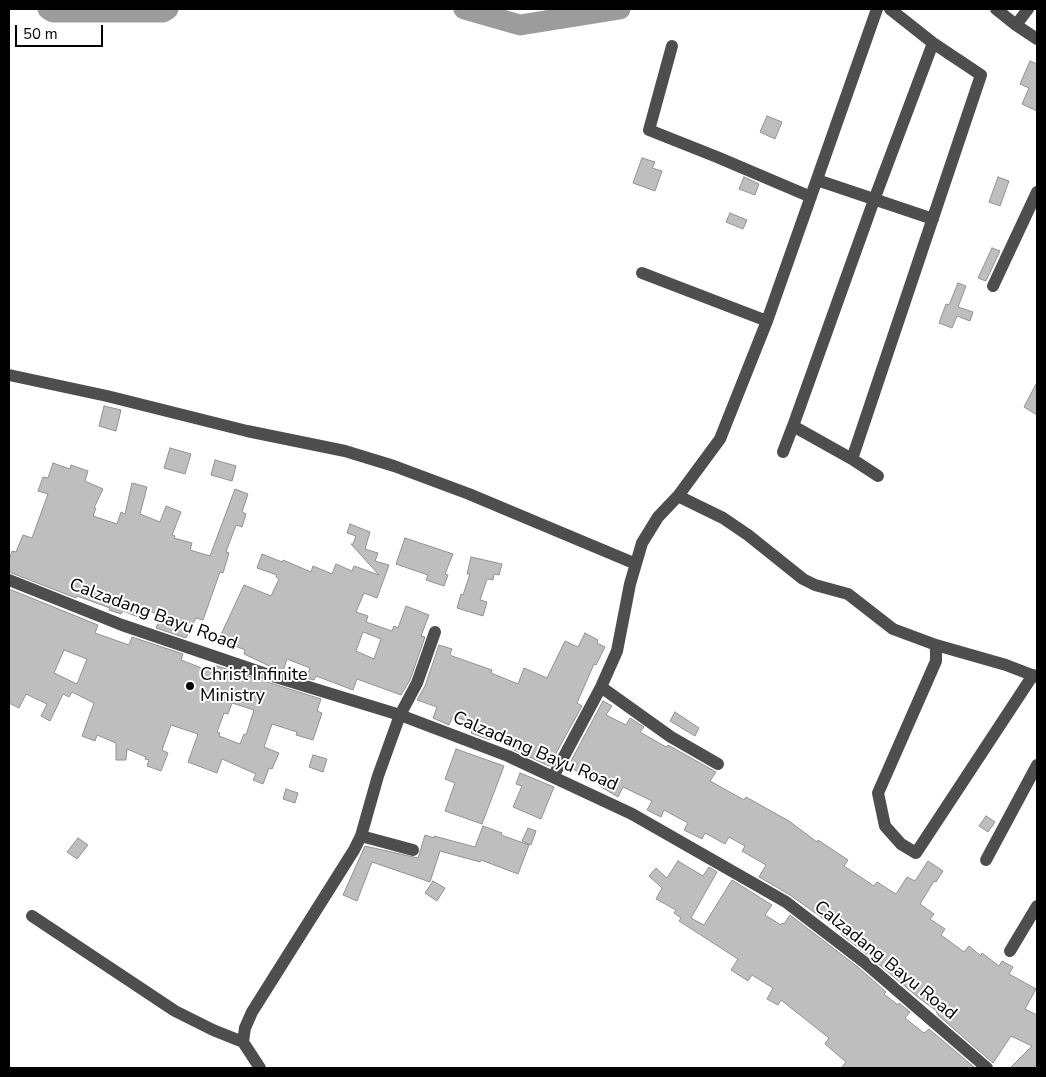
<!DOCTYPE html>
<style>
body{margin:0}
#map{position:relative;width:1046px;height:1077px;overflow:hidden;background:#fff;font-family:"Nunito Sans",sans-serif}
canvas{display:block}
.frame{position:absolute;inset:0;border:10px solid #000;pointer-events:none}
.scale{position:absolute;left:15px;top:25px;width:88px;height:22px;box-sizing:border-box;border:2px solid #000;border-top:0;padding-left:6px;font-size:15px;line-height:18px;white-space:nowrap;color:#000;-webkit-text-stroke:4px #fff;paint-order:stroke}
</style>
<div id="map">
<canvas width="1046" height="1077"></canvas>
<div class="frame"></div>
<div class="scale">50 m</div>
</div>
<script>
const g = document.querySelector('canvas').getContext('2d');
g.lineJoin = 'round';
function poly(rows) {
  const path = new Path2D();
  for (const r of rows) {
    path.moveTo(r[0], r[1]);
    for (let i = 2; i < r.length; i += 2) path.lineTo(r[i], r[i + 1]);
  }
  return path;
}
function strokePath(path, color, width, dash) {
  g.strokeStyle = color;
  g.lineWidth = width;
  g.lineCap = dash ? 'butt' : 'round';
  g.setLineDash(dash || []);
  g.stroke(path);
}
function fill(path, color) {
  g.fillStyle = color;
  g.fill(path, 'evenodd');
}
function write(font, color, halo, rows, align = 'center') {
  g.font = font + ' "Nunito Sans",sans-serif';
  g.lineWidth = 4;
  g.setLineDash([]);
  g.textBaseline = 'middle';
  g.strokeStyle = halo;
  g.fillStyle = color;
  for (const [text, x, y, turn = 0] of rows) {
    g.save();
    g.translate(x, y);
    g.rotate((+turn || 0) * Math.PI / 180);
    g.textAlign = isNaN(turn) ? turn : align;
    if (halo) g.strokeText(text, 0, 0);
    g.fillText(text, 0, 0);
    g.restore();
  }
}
const river = poly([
 [48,9,53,12,163,12,168,9],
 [464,9,520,25,620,9]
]);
const building = poly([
 [1030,61,1037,64,1037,111,1022,104,1029,88,1020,84,1030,61],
 [767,116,782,122,775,139,760,132,767,116],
 [642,158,655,162,652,168,662,171,655,191,633,183,642,158],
 [744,177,759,184,755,195,739,189,744,177],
 [998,177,1009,181,1000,206,989,202,998,177],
 [730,213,747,220,743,229,726,222,730,213],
 [992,248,1000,251,986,281,978,278,992,248],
 [958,283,966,286,958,307,973,312,970,321,957,316,952,328,939,323,946,304,949,305,958,283],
 [1037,382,1037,415,1024,407,1037,382],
 [104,406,121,410,116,431,99,426,104,406],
 [170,448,191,454,185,474,164,468,170,448],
 [215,460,236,466,232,481,211,475,215,460],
 [53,463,70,469,71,465,88,471,85,481,103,489,94,508,96,508,93,516,117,524,121,512,125,514,132,483,147,487,140,514,160,522,166,506,181,512,172,535,175,536,174,538,192,543,190,550,210,556,235,489,248,494,242,512,246,514,242,527,236,525,226,552,229,553,223,573,220,572,203,620,196,618,186,638,156,628,161,616,145,609,141,618,123,611,121,614,109,610,110,608,77,596,76,598,9,572,9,560,12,551,16,552,23,535,32,538,48,494,38,491,43,477,48,478,53,463],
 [350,524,370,532,365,549,378,553,375,561,389,565,377,598,364,593,356,612,368,616,366,622,392,631,394,626,398,628,406,606,429,615,421,636,425,637,410,680,401,695,357,679,353,690,316,676,314,680,306,678,310,668,287,659,283,671,276,669,244,654,245,650,219,639,244,585,271,596,279,579,276,577,277,575,257,568,262,554,282,562,283,560,311,572,313,566,332,574,336,564,352,571,354,566,379,575,351,544,353,544,356,536,347,533,350,524],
 [363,632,381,639,374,659,356,651,363,632],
 [405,538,453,554,445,574,448,575,444,586,426,580,428,575,396,564,405,538],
 [471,557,502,564,499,575,494,574,493,580,487,579,480,600,487,602,483,616,457,608,461,594,463,595,470,574,467,574,471,557],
 [9,589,98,625,95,633,129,645,132,637,183,654,181,660,212,672,214,665,321,699,317,711,322,713,313,740,296,735,297,732,272,724,264,747,279,753,272,769,269,768,263,784,253,780,256,774,222,759,217,773,188,762,198,734,171,725,162,750,168,753,161,771,147,766,149,760,145,759,146,757,127,749,126,760,116,760,116,743,97,735,95,741,82,736,94,703,72,692,69,697,63,694,50,721,41,716,47,704,26,694,19,708,9,703,9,589],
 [64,650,87,659,77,684,54,673,64,650],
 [232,703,254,710,246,735,244,734,240,744,219,736,220,733,217,732,224,713,228,714,232,703],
 [585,633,598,640,597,643,605,647,596,665,594,664,577,703,582,706,549,766,512,749,516,740,494,730,490,740,471,733,475,724,453,716,449,725,433,718,437,707,417,700,425,686,439,645,452,649,450,654,452,656,492,670,491,673,518,684,524,668,547,678,565,641,578,647,585,633],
 [603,701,612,706,606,715,626,725,630,718,644,727,640,732,666,747,668,745,716,772,710,781,744,800,746,797,789,821,817,842,818,840,848,860,844,866,874,886,877,882,896,894,907,877,915,881,928,861,943,871,936,882,934,881,920,904,934,914,930,919,945,929,941,935,964,952,969,946,981,956,982,953,999,966,1002,961,1013,967,1009,974,1036,989,1025,1009,1037,1015,1037,1064,1033,1068,1010,1068,1032,1046,1011,1036,993,1063,939,1016,936,1012,937,1011,920,999,869,956,841,934,842,932,790,895,759,877,766,865,742,851,745,846,729,837,725,844,705,833,702,839,684,830,688,823,664,810,661,817,647,810,652,801,623,787,618,797,598,785,599,783,573,769,576,763,571,761,603,701],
 [675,712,699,728,695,736,670,721,675,712],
 [456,749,504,766,482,824,445,811,455,783,445,779,456,749],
 [313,755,327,759,323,772,309,767,313,755],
 [520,773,554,787,541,819,513,807,522,786,516,784,520,773],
 [286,789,298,793,295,803,283,799,286,789],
 [986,816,995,822,988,832,979,826,986,816],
 [483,826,502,833,501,835,529,845,518,874,481,860,480,862,440,851,430,882,372,862,357,901,343,895,365,846,418,858,425,835,434,838,434,836,475,847,483,826],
 [528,828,536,831,531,845,522,841,528,828],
 [78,838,88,845,77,859,67,852,78,838],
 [678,861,703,876,709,867,717,872,691,918,704,925,732,880,772,905,765,915,781,925,782,923,784,924,790,915,859,968,886,992,884,994,898,1005,899,1003,910,1012,905,1018,924,1033,929,1029,975,1068,841,1068,846,1062,825,1044,829,1038,781,1000,778,1005,767,999,773,988,752,975,748,981,731,970,738,959,679,921,681,918,674,913,676,910,656,899,662,888,649,876,656,868,667,878,678,861],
 [433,881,445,888,437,901,425,893,433,881]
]);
const minor = poly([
 [890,9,933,43,981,75,852,459,793,426,874,200,933,43],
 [996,9,1016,25,1037,39],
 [1016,25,1028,9],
 [672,46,649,130,717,157,811,197],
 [817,180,933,219],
 [642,273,767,321],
 [993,286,1037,192],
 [9,375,107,396,247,431,345,451,394,466,469,494,636,564],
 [783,452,793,426],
 [852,459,878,476],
 [678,496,723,518,748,535,803,579,815,585,848,594,893,629,936,645,1006,665,1037,677],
 [9,580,122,625,266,674,400,715,508,756,632,814,786,902,864,962,987,1068],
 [936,645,936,661,878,793,885,826,901,844,916,853,1033,675],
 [601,687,671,737,718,764],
 [553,777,601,687,617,651,630,584,642,543,658,517,678,496,720,439,767,321,877,9],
 [361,836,413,850],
 [986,860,1037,765],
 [32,916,175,1011,213,1030,243,1042],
 [1010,951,1037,906],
 [260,1068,243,1042,245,1028,252,1012,354,850,361,836,378,776,400,715,417,683,435,632]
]);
const markers = [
 [190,686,5,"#000"]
];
const streetNames = [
 ["Calzadang Bayu Road",153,615,20],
 ["Calzadang Bayu Road",535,752,23],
 ["Calzadang Bayu Road",885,961,39]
];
const poiNames = [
 ["Christ Infinite",200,676],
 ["Ministry",200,697]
];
strokePath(river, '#9c9c9c', 21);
fill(building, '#bebebe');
strokePath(building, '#929292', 1);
strokePath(minor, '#4e4e4e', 12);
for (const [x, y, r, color] of markers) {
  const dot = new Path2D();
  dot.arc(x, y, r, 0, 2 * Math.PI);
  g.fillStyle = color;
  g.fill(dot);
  strokePath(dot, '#fff', 2);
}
write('18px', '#000', '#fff', streetNames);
write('18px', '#000', '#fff', poiNames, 'left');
</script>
